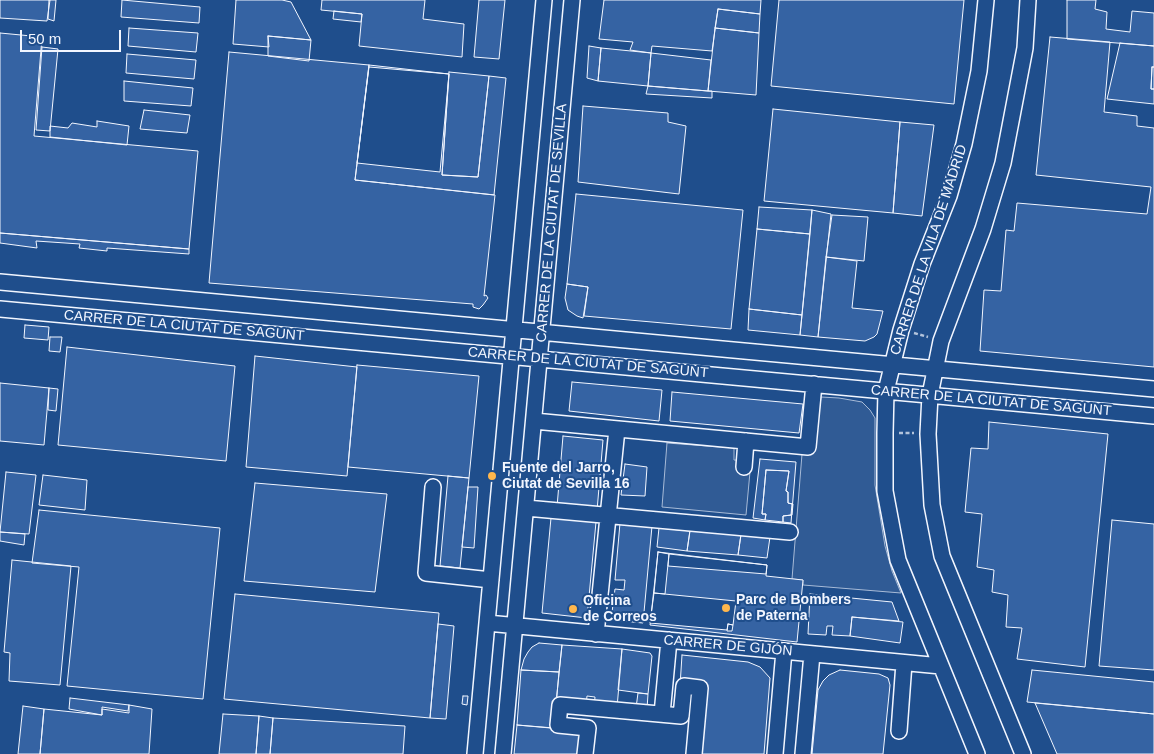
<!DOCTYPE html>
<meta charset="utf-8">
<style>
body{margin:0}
#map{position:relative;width:1154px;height:754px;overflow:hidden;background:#1f4e8c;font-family:Arial,sans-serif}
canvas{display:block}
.scale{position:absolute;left:20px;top:30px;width:101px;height:22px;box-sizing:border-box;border:2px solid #f2f6ff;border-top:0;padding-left:6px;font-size:15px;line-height:18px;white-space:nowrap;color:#f2f6ff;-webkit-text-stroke:4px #1f4e8c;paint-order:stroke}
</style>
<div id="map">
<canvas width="1154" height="754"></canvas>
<div class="scale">50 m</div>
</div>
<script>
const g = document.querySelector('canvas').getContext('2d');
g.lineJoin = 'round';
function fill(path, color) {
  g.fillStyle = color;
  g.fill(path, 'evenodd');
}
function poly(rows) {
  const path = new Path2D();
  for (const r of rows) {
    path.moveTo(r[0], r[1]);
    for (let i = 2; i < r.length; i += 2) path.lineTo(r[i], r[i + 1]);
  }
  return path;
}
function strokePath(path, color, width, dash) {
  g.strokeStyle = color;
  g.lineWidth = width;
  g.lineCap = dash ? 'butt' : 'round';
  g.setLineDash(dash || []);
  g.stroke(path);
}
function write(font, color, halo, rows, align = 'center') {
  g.font = font + ' Arial,sans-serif';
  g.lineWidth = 4;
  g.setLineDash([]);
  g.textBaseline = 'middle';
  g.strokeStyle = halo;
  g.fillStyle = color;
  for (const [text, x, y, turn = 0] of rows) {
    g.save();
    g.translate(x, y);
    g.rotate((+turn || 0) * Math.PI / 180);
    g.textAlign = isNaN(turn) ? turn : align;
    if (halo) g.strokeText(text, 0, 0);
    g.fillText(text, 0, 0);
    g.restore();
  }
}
const built = poly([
 [821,397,839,398,862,402,870,410,875,418,875,485,885,546,892,571,901,593,803,585,803,580,792,579,802,454,815,448,821,397],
 [667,443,734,448,734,460,751,461,746,515,662,507,667,443]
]);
const building = poly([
 [0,0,50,0,47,21,0,18,0,0],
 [49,0,56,0,54,21,48,19,49,0],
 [122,0,200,7,199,23,121,17,122,0],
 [236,0,282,0,291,2,311,40,268,36,269,47,233,44,236,0],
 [322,0,425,0,423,19,464,24,462,57,359,46,362,14,321,10,322,0],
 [479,0,505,0,499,59,474,57,479,0],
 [604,0,761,0,760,14,718,9,712,51,652,46,651,53,630,50,633,42,599,39,604,0],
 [779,0,964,0,954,104,771,86,779,0],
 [1067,0,1096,0,1095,9,1107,12,1106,29,1130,32,1132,11,1154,13,1154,46,1067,39,1067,0],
 [718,9,760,14,759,33,715,28,718,9],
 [334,11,362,14,361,22,333,19,334,11],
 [129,28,198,33,196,52,128,46,129,28],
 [715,28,759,33,756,95,708,91,715,28],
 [0,33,42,37,34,136,198,151,189,249,0,233,0,33],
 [268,36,311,40,309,61,268,56,268,36],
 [1050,37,1110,42,1104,112,1137,116,1137,126,1154,128,1154,367,980,351,984,290,1001,291,1006,230,1014,231,1017,203,1147,214,1151,187,1036,175,1050,37],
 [1120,43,1154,46,1154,67,1152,67,1151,89,1154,89,1154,104,1107,99,1120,43],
 [589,46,601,48,598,81,587,78,589,46],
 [42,47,58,49,50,131,36,130,42,47],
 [601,48,651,53,648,86,598,81,601,48],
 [229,52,369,65,355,180,495,195,484,296,486,295,488,298,483,305,479,309,473,307,473,304,209,283,229,52],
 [651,53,711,60,708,91,648,86,651,53],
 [127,54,196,60,194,79,126,73,127,54],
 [369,65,449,74,440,172,357,163,369,65],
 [369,67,449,74,442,175,478,177,489,76,506,78,494,195,355,180,369,67],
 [1152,67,1154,67,1154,89,1151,89,1152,67],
 [449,72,489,76,478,177,442,175,449,72],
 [124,81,193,88,191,106,124,101,124,81],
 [648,86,708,91,712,91,712,98,646,94,648,86],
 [583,106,668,113,668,122,686,126,679,194,578,182,583,106],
 [773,109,900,122,893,213,764,201,773,109],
 [144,110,190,115,187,133,140,129,144,110],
 [97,121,129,126,127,145,50,137,50,126,68,128,72,123,97,127,97,121],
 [900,122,934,125,922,216,893,213,900,122],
 [576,194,743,210,731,329,584,316,588,287,567,284,576,194],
 [759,207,812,210,810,234,757,229,759,207],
 [812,210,831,214,818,337,800,335,812,210],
 [832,215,868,217,864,261,826,257,832,215],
 [757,229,810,234,802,315,749,309,757,229],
 [0,233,189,249,189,254,107,248,107,251,79,248,80,244,36,241,37,248,0,243,0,233],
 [826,257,857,261,852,308,883,311,877,334,874,337,865,341,818,337,826,257],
 [567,284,588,287,583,318,577,316,568,310,565,298,567,284],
 [749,309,802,315,800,335,748,330,749,309],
 [25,325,49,327,48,340,24,338,25,325],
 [50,337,62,337,60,352,49,351,50,337],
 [67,347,235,366,226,461,58,445,67,347],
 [255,356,357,367,347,476,246,467,255,356],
 [357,365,479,376,469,478,348,467,357,365],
 [572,382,662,390,659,421,569,411,572,382],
 [0,383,49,388,44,445,0,441,0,383],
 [49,388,58,389,56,411,48,410,49,388],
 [672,392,803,404,799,433,670,421,672,392],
 [989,422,1108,434,1085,667,1017,659,1022,628,1006,627,1008,595,992,592,994,570,977,567,982,514,965,512,971,448,988,449,989,422],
 [563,436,603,440,597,511,557,507,563,436],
 [760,459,796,462,791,523,783,522,783,516,791,515,792,504,788,503,788,492,786,491,789,471,766,470,762,514,766,514,765,520,753,518,760,459],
 [625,464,647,467,645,496,621,495,625,464],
 [766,470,789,471,786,491,788,492,788,503,793,504,792,515,783,516,783,522,765,520,766,514,762,514,766,470],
 [6,472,36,475,29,534,0,532,6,472],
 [43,475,87,480,85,510,39,505,43,475],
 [448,476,469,478,460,568,440,566,448,476],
 [255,483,387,494,375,592,244,581,255,483],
 [468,487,478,487,474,548,462,547,468,487],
 [39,510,220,528,203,699,67,686,79,567,32,563,39,510],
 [551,518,596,522,587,618,542,613,551,518],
 [1112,520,1154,524,1154,670,1099,666,1112,520],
 [620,523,652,526,643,623,611,620,615,589,624,590,625,580,615,580,620,523],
 [659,528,690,531,687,551,657,547,659,528],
 [690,530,741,534,738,555,687,551,690,530],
 [0,532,25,534,24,545,0,541,0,532],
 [741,535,770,537,767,558,738,555,741,535],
 [658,552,767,565,766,576,803,580,797,642,650,625,658,552],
 [658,552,669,554,665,594,654,593,658,552],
 [669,554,767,565,766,574,668,566,669,554],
 [12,560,71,566,60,685,9,681,10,653,4,652,12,560],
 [654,593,736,601,733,625,728,624,727,630,650,623,654,593],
 [235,594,439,613,430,718,224,699,235,594],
 [810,594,892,602,899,621,852,617,850,636,832,635,833,626,827,626,826,635,808,634,810,594],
 [852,617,903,622,900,643,850,636,852,617],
 [438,624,454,626,446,719,430,718,438,624],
 [728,624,733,625,732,631,727,631,728,624],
 [539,643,562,645,559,672,521,670,524,659,528,652,532,647,539,643],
 [562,645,622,649,617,708,594,708,595,697,587,696,586,706,556,703,562,645],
 [622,649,650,653,652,656,648,694,618,690,622,649],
 [682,655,748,662,760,667,770,678,764,754,698,754,704,687,680,686,682,655],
 [521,670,559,672,554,728,517,725,521,670],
 [840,670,879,674,888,678,890,685,883,754,812,754,818,690,823,681,829,675,840,670],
 [1032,670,1154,682,1154,714,1027,702,1032,670],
 [638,693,648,694,647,709,636,708,638,693],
 [463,696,468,696,467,705,462,704,463,696],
 [70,698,129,705,129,713,102,709,102,715,69,709,70,698],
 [1035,703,1154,714,1154,754,1057,754,1035,703],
 [129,705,152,709,149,754,40,754,44,709,102,715,102,707,128,711,129,705],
 [23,706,44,709,40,754,18,754,23,706],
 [223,714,259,716,256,754,219,754,223,714],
 [259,716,273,718,270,754,256,754,259,716],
 [273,718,405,726,403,754,270,754,273,718],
 [517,725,584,731,581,754,514,754,517,725]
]);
const path = poly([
 [914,333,928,337],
 [899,433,914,433]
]);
const minor = poly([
 [0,282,1154,389],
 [0,309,1154,416],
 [534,421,808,447,814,384],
 [744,467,746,441],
 [433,487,426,573,491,580],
 [526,508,790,532],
 [487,623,941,666],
 [596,634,617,429],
 [662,714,669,640],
 [899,731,904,663],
 [475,754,544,0],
 [503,754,572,0],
 [585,754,588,728,558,725,560,705,681,716,684,686,700,688,694,754],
 [775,754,784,651],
 [803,754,812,654],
 [977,754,898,560,885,491,885,433,886,391,901,330,922,264,949,196,964,144,979,71,986,0],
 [1023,754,942,556,932,505,928,434,930,395,941,341,983,229,1003,163,1025,48,1028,0]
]);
const markers = [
 [492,476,5,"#ffb74d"],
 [726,608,5,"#ffb74d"],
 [573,609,5,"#ffb74d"]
];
const streetNames = [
 ["CARRER DE LA CIUTAT DE SEVILLA",552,223,-85],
 ["CARRER DE LA VILA DE MADRID",929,250,-72],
 ["CARRER DE LA CIUTAT DE SAGUNT",184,326,5],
 ["CARRER DE LA CIUTAT DE SAGUNT",588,363,5],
 ["CARRER DE LA CIUTAT DE SAGUNT",991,401,5],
 ["CARRER DE GIJÓN",728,646,5]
];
const poiNames = [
 ["Fuente del Jarro,",502,468],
 ["Ciutat de Sevilla 16",502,484],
 ["Parc de Bombers",736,600],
 ["de Paterna",736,616],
 ["Oficina",583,601],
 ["de Correos",583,617]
];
fill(built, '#305b95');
strokePath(built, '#a8bbd7', 1);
fill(building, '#3563a3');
strokePath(building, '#f2f6ff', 1);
strokePath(minor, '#f2f6ff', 18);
strokePath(path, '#b3c4dc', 2.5, [4, 2.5]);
strokePath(minor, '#1f4e8c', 15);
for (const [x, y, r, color] of markers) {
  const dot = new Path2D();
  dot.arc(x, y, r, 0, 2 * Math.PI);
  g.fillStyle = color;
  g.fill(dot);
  strokePath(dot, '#1f4e8c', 2);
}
write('14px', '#f2f6ff', '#1f4e8c', streetNames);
write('bold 14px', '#f2f6ff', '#1f4e8c', poiNames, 'left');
</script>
